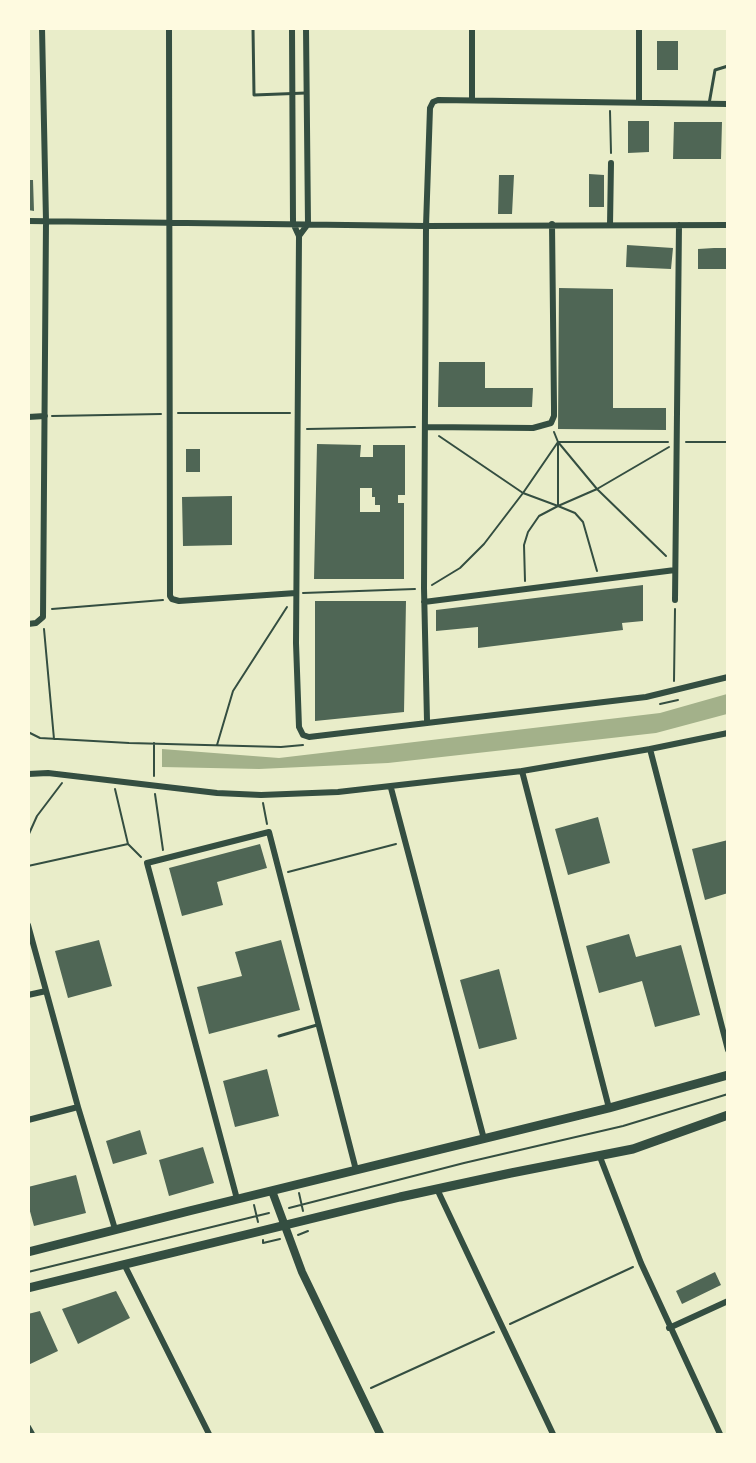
<!DOCTYPE html>
<style>
body{margin:0}
#map{position:relative;width:756px;height:1463px;overflow:hidden;background:#e9edc9;font-family:"DM Sans",sans-serif}
canvas{display:block}
.frame{position:absolute;inset:0;border:30px solid #fefae0;pointer-events:none}
</style>
<div id="map">
<canvas width="756" height="1463"></canvas>
<div class="frame"></div>
</div>
<script>
const g = document.querySelector('canvas').getContext('2d');
g.lineJoin = 'round';
function fill(path, color) {
  g.fillStyle = color;
  g.fill(path, 'evenodd');
}
function poly(rows) {
  const path = new Path2D();
  for (const r of rows) {
    path.moveTo(r[0], r[1]);
    for (let i = 2; i < r.length; i += 2) path.lineTo(r[i], r[i + 1]);
  }
  return path;
}
function strokePath(path, color, width, dash) {
  g.strokeStyle = color;
  g.lineWidth = width;
  g.lineCap = dash ? 'butt' : 'round';
  g.setLineDash(dash || []);
  g.stroke(path);
}
const water = poly([
 [727,694,727,714,656,733,388,763,259,769,162,767,162,749,279,758,660,713]
]);
const building = poly([
 [657,41,678,41,678,70,657,70],
 [628,121,649,121,649,152,628,153],
 [674,122,722,122,721,159,673,159],
 [589,174,604,175,604,207,589,207],
 [499,175,514,175,512,214,498,214],
 [28,180,33,180,34,211,28,210],
 [627,245,673,248,671,269,626,267],
 [714,248,728,248,728,269,698,269,698,249],
 [559,288,613,289,613,408,666,408,666,430,558,429],
 [439,362,485,362,485,388,533,388,532,407,438,407],
 [317,444,361,445,360,457,373,457,373,445,405,445,405,495,398,495,398,503,404,503,404,579,314,579],
 [360,488,372,488,372,497,375,497,375,505,380,505,380,512,360,512],
 [186,449,200,449,200,472,186,472],
 [232,496,232,545,183,546,182,497],
 [643,585,643,621,622,623,623,630,478,648,478,627,436,631,436,610],
 [315,601,406,601,404,712,315,721],
 [598,817,610,863,568,875,555,829],
 [728,840,728,893,705,900,692,849],
 [260,844,267,868,217,882,223,905,182,916,169,868],
 [629,934,636,957,681,945,700,1015,655,1027,642,981,599,993,586,946],
 [99,940,112,986,68,998,55,951],
 [281,940,300,1010,209,1034,197,987,242,976,235,952],
 [499,969,517,1039,479,1049,460,980],
 [267,1069,279,1116,235,1127,223,1081],
 [140,1130,147,1154,113,1164,106,1141],
 [203,1147,214,1183,169,1196,159,1160],
 [76,1175,86,1213,34,1226,28,1204,28,1187],
 [715,1272,721,1285,682,1304,676,1291],
 [116,1291,130,1318,78,1344,62,1309],
 [40,1311,58,1351,28,1365,28,1314]
]);
const path = poly([
 [610,111,611,153],
 [178,413,290,413],
 [52,416,161,414],
 [307,429,415,427],
 [554,432,558,442,668,442],
 [439,436,523,493,558,506,597,489,669,447],
 [686,442,728,442],
 [558,506,558,443],
 [525,581,524,545,528,532,539,516,558,506,575,513,583,522,597,571],
 [432,585,460,568,484,544,523,493,558,442,597,489,666,556],
 [303,593,415,589],
 [52,609,163,600],
 [44,629,54,739],
 [674,681,675,609],
 [660,704,678,700],
 [28,732,40,738,129,743,281,747,303,745],
 [217,745,233,691,287,607],
 [154,776,154,743],
 [115,789,128,844,141,857],
 [155,794,163,850],
 [263,803,267,824],
 [28,836,37,816,62,783],
 [28,866,128,844],
 [288,872,396,844],
 [299,1193,303,1211],
 [254,1205,258,1222],
 [289,1208,464,1163,623,1126,728,1094],
 [298,1235,308,1231],
 [263,1240,263,1243,280,1239],
 [28,1272,269,1213],
 [510,1324,633,1267],
 [371,1388,494,1332]
]);
const service = poly([
 [253,28,254,95,306,93],
 [709,104,715,70,728,66],
 [279,1036,317,1025]
]);
const minor = poly([
 [169,28,170,596,172,599,179,601,296,593],
 [292,28,293,223,299,236,296,643,299,727,303,735,309,737,646,697,728,677],
 [639,28,639,103],
 [472,100,472,28],
 [28,221,426,226,728,225],
 [610,225,611,163],
 [299,236,308,224,306,28],
 [28,417,45,416],
 [426,427,533,428,551,423,554,416,554,407,552,224],
 [675,600,679,225],
 [424,602,675,570],
 [28,624,36,623,43,617,46,221,42,28],
 [427,721,424,588,426,226,430,108,433,102,438,100,728,104],
 [650,749,728,1050],
 [522,771,609,1108],
 [28,774,48,773,217,793,261,795,338,792,522,771,650,749,728,733],
 [391,788,484,1139],
 [28,925,78,1107,115,1229],
 [28,995,46,991],
 [28,1120,78,1107],
 [600,1157,641,1263,720,1434],
 [437,1189,553,1434],
 [237,1199,147,863,269,832,356,1170],
 [124,1264,209,1434],
 [669,1328,728,1301],
 [28,1427,32,1434]
]);
const tertiary = poly([
 [272,1191,302,1272,380,1434]
]);
const primary = poly([
 [28,1252,189,1211,609,1108,728,1075],
 [28,1288,400,1197,511,1173,633,1149,728,1115]
]);
fill(water, '#a3b18a');
fill(building, '#4f6655');
strokePath(path, '#344e41', 2);
strokePath(service, '#344e41', 3);
strokePath(minor, '#344e41', 6);
strokePath(tertiary, '#344e41', 8);
strokePath(primary, '#344e41', 9);
</script>
